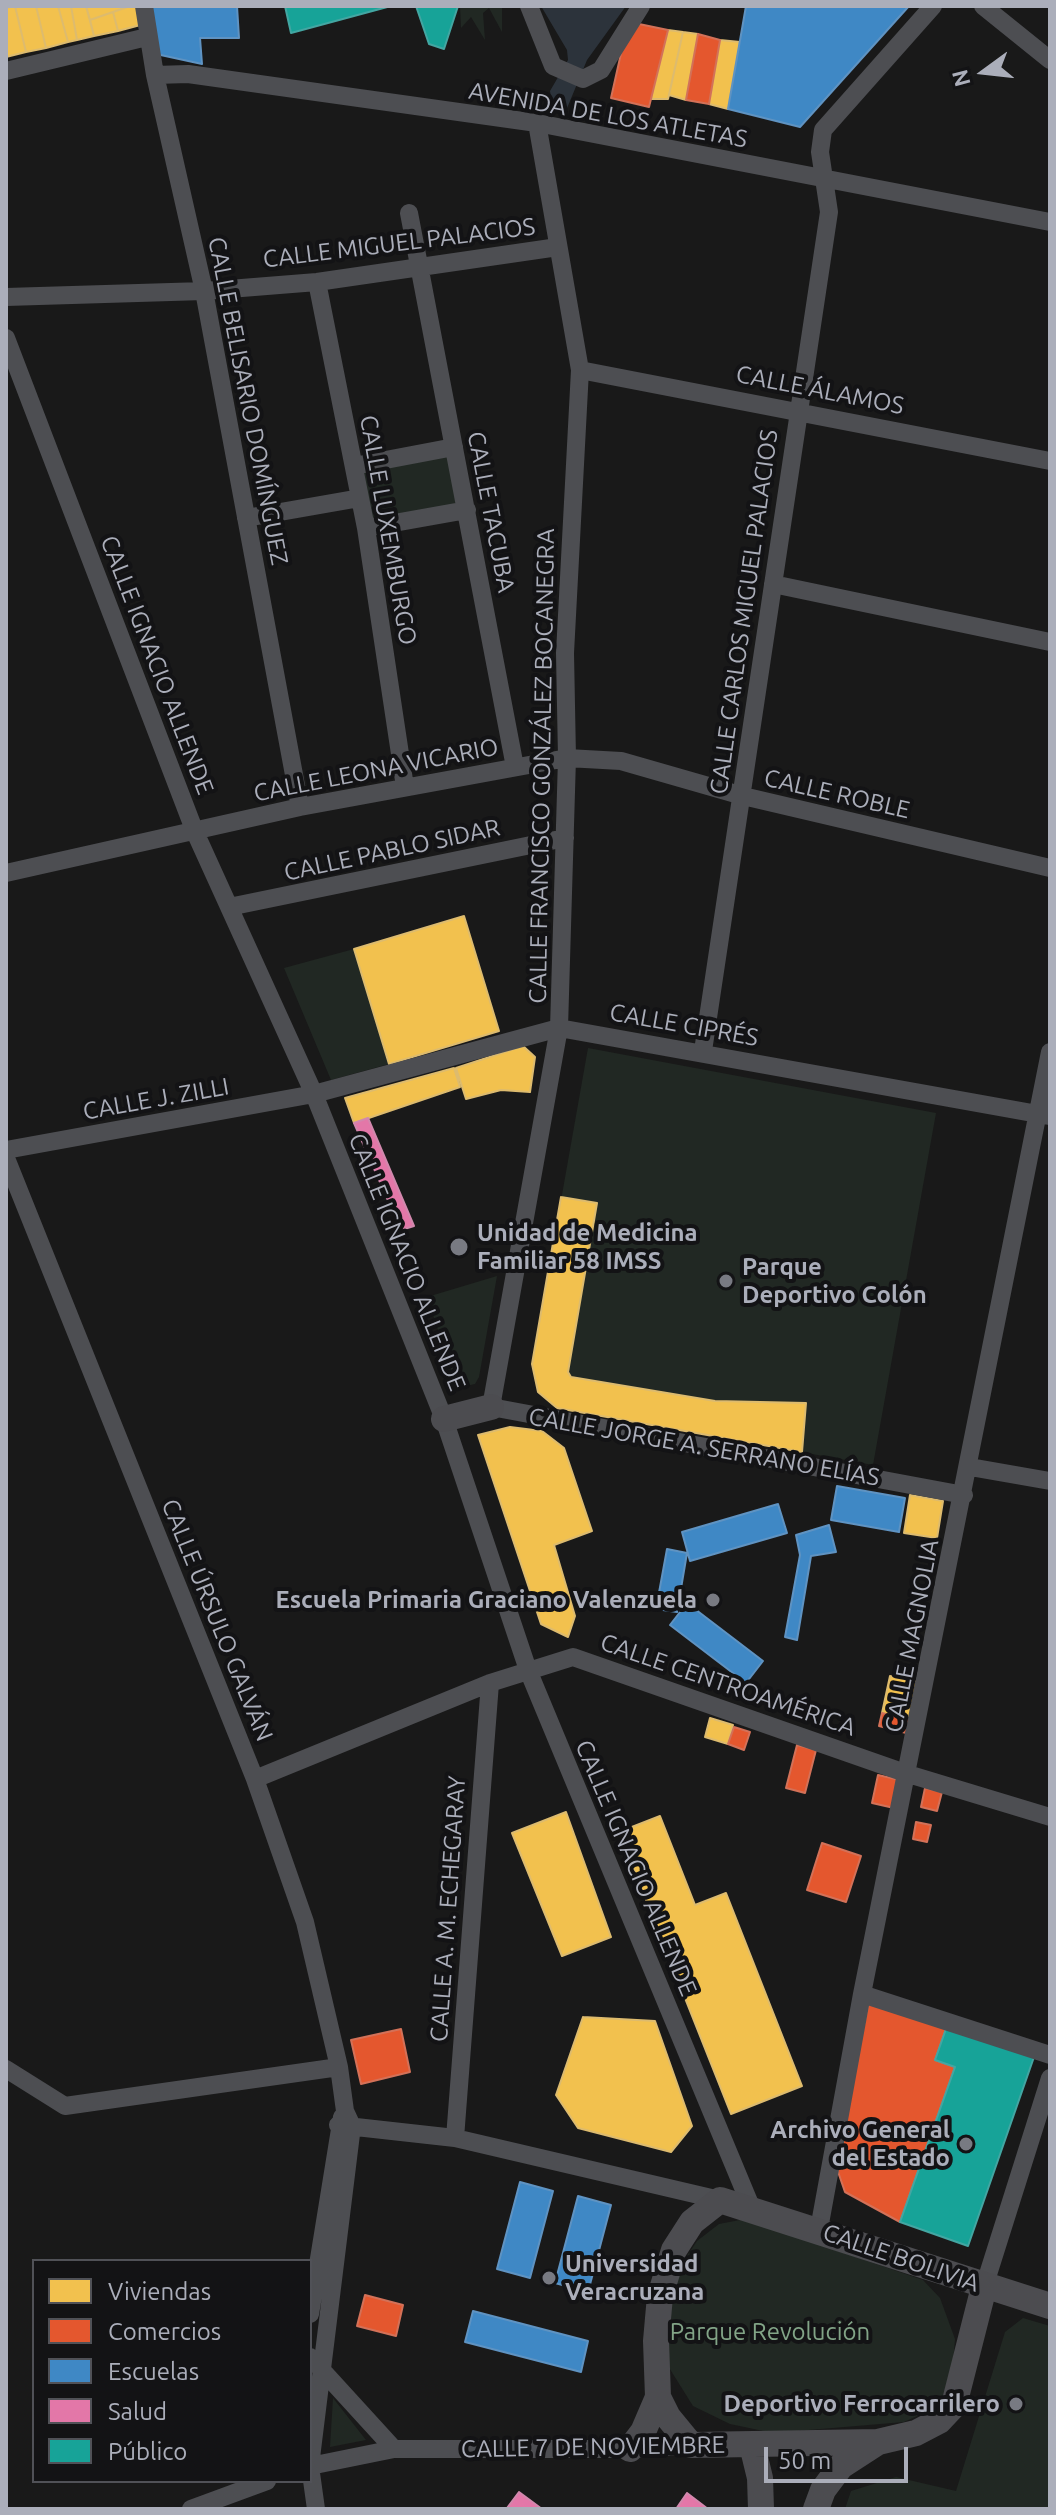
<!DOCTYPE html>
<meta charset="utf-8">
<style>
body{margin:0}
#map{position:relative;width:1056px;height:2515px;overflow:hidden;background:#191919;font-family:Ubuntu,sans-serif}
canvas{display:block}
.frame{position:absolute;inset:0;border:8px solid #abaeba;pointer-events:none}
.legend{position:absolute;left:32px;top:2259px;width:280px;height:224px;box-sizing:border-box;background:#131315;border:2px solid #505157;margin:0;padding:10px 14px;list-style:none;font-size:24px;color:#abaeba}
.legend li{display:flex;align-items:center;gap:16px;height:40px}
.legend b{width:40px;border:2px solid #505157}
.north{position:absolute;left:944px;top:32px;width:80px;height:80px;-webkit-text-stroke:6px #131315;paint-order:stroke;rotate:255deg;font-size:22px;font-weight:700;line-height:32px;text-align:center;color:#abaeba}
.north::after{content:'';display:block;margin:auto;width:28px;height:36px;background:#abaeba;clip-path:polygon(50% 0,100% 100%,50% 72%,0 100%)}
.scale{position:absolute;left:764px;top:2447px;width:144px;height:36px;box-sizing:border-box;border:4px solid #abaeba;border-top:0;padding-left:10px;font-size:24px;line-height:28px;white-space:nowrap;color:#abaeba;-webkit-text-stroke:6px #131315;paint-order:stroke}
</style>
<div id="map">
<canvas width="1056" height="2515"></canvas>
<div class="frame"></div>
<ul class="legend">
<li><b style="height:22px;background:#f2c14e"></b>Viviendas</li>
<li><b style="height:22px;background:#e4572e"></b>Comercios</li>
<li><b style="height:22px;background:#3f88c5"></b>Escuelas</li>
<li><b style="height:22px;background:#e377a8"></b>Salud</li>
<li><b style="height:22px;background:#17a398"></b>Público</li>
</ul>
<div class="north">N</div>
<div class="scale">50 m</div>
</div>
<script>
const g = document.querySelector('canvas').getContext('2d');
g.lineJoin = 'round';
function fill(path, color) {
  g.fillStyle = color;
  g.fill(path, 'evenodd');
}
function poly(rows) {
  const path = new Path2D();
  for (const r of rows) {
    path.moveTo(r[0], r[1]);
    for (let i = 2; i < r.length; i += 2) path.lineTo(r[i], r[i + 1]);
  }
  return path;
}
function strokePath(path, color, width, dash) {
  g.strokeStyle = color;
  g.lineWidth = width;
  g.lineCap = dash ? 'butt' : 'round';
  g.setLineDash(dash || []);
  g.stroke(path);
}
function write(font, color, halo, rows, align = 'center') {
  g.font = font + ' Ubuntu,sans-serif';
  g.lineWidth = 8;
  g.setLineDash([]);
  g.textBaseline = 'middle';
  g.strokeStyle = halo;
  g.fillStyle = color;
  for (const [text, x, y, turn = 0] of rows) {
    g.save();
    g.translate(x, y);
    g.rotate((+turn || 0) * Math.PI / 180);
    g.textAlign = isNaN(turn) ? turn : align;
    if (halo) g.strokeText(text, 0, 0);
    g.fillText(text, 0, 0);
    g.restore();
  }
}
const green = poly([
 [460,6,502,6,502,32,489,8,483,13,485,40,471,17,461,28],
 [452,450,464,508,368,525,357,468],
 [354,949,389,1064,331,1080,284,968],
 [588,1048,936,1113,873,1465,557,1408,538,1392,532,1364],
 [497,1276,479,1377,475,1384,461,1387,455,1381,427,1297],
 [745,2219,923,2280,940,2298,955,2339,952,2375,942,2398,928,2411,904,2422,773,2433,730,2424,693,2406,668,2366,667,2307,679,2268,697,2241,719,2224],
 [1023,2318,1050,2326,1050,2509,845,2509,851,2491,896,2477,956,2491,1005,2332],
 [333,2398,366,2440,330,2447]
]);
const water = poly([
 [541,6,626,6,587,60,565,113,553,110,550,91,568,60,567,50]
]);
const homes = poly([
 [15,6,36,6,46,48,26,52,15,6],
 [15,6,26,52,6,57,6,8,15,6],
 [36,6,58,6,68,42,46,48,36,6],
 [58,6,71,6,77,40,68,42,58,6],
 [71,6,86,6,94,36,77,40,71,6],
 [86,6,130,6,90,20,86,6],
 [130,6,138,6,144,24,118,31,113,12,130,6],
 [113,12,118,31,94,36,90,20,113,12],
 [668,30,683,32,668,99,651,99,668,30],
 [683,32,698,34,686,100,669,95,683,32],
 [720,40,740,42,728,109,709,104,720,40],
 [464,916,499,1031,389,1064,354,949,464,916],
 [523,1046,535,1057,530,1092,501,1090,466,1099,456,1068,523,1046],
 [454,1068,460,1087,354,1123,345,1098,454,1068],
 [561,1197,597,1203,568,1372,571,1377,715,1401,806,1403,802,1452,557,1408,538,1392,532,1364,561,1197],
 [510,1427,542,1431,564,1448,592,1531,554,1545,575,1616,568,1637,541,1624,478,1435,510,1427],
 [910,1495,943,1501,937,1538,904,1533,910,1495],
 [890,1676,922,1683,913,1721,882,1713,890,1676],
 [710,1718,733,1725,728,1744,705,1737,710,1718],
 [566,1812,611,1937,562,1956,512,1833,566,1812],
 [660,1816,695,1905,726,1893,802,2086,731,2114,619,1832,660,1816],
 [583,2017,655,2021,692,2126,671,2152,578,2128,556,2095,583,2017]
]);
const shops = poly([
 [639,24,668,30,649,107,611,98,622,49,639,24],
 [698,34,720,40,709,104,686,100,698,34],
 [882,1713,913,1721,910,1734,879,1726,882,1713],
 [734,1727,750,1732,744,1750,728,1744,734,1727],
 [797,1745,816,1750,805,1793,786,1788,797,1745],
 [878,1775,900,1780,894,1808,872,1803,878,1775],
 [925,1788,942,1792,937,1811,921,1807,925,1788],
 [916,1822,931,1825,927,1842,913,1839,916,1822],
 [822,1843,861,1856,846,1902,807,1890,822,1843],
 [870,1997,947,2026,935,2060,955,2067,900,2222,845,2192,835,2163,870,1997],
 [401,2029,410,2072,361,2084,351,2040,401,2029],
 [365,2295,403,2305,396,2336,357,2326,365,2295]
]);
const schools = poly([
 [147,6,237,6,239,38,200,38,202,64,156,54,147,6],
 [746,6,909,6,800,127,728,109,746,6],
 [837,1486,905,1498,899,1532,831,1520,837,1486],
 [778,1504,787,1533,690,1561,682,1532,778,1504],
 [829,1525,836,1552,811,1556,797,1640,785,1637,800,1555,796,1535,829,1525],
 [667,1549,687,1553,677,1612,656,1609,667,1549],
 [687,1603,763,1661,746,1683,670,1625,687,1603],
 [520,2182,553,2191,530,2278,497,2269,520,2182],
 [578,2196,611,2205,588,2292,555,2283,578,2196],
 [473,2311,588,2341,581,2372,465,2342,473,2311]
]);
const health = poly([
 [368,1118,414,1226,401,1230,354,1123,368,1118],
 [519,2492,542,2509,507,2508,519,2492],
 [687,2493,708,2509,676,2509,687,2493]
]);
const public = poly([
 [285,6,391,6,291,33,285,6],
 [416,6,458,6,444,49,429,44,416,6],
 [947,2026,1034,2057,968,2246,900,2222,955,2067,935,2060,947,2026]
]);
const street = poly([
 [144,6,155,75,204,291,300,807],
 [529,6,553,66,583,79,601,70,641,6],
 [983,6,1050,60],
 [6,71,147,37],
 [155,75,188,74,537,123,1050,222],
 [537,123,580,370,565,653,567,758,559,1028,491,1407,964,1495],
 [409,213,515,767],
 [317,282,366,528,405,787],
 [6,297,204,291,317,282,558,247],
 [6,338,195,832,314,1094,444,1419,528,1670,752,2209],
 [580,370,1050,461],
 [354,466,454,447],
 [246,518,360,498],
 [366,528,467,510],
 [773,584,1050,642],
 [6,873,300,807,567,758,621,761,743,796,1050,868],
 [229,907,565,838],
 [703,1051,829,212,820,152,823,130,933,6],
 [6,1150,314,1094,559,1028,1049,1116],
 [6,1158,255,1779,305,1922,339,2067,345,2111,352,2126,310,2466,316,2509],
 [970,1467,1050,1481],
 [255,1779,490,1683,573,1657,908,1774,1050,1817],
 [862,1994,1050,2055],
 [6,2069,65,2106,339,2067],
 [338,2125,455,2138,720,2200],
 [455,2138,490,1683],
 [819,2229,862,1994,1050,1052],
 [984,2287,1050,2078],
 [310,2314,342,2117],
 [310,2357,394,2449],
 [310,2466,394,2449,630,2449,691,2445],
 [191,2509,267,2481]
]);
const secondary = poly([
 [444,1419,491,1407],
 [658,2397,668,2417,691,2445,878,2442],
 [752,2445,760,2478,761,2509],
 [630,2449,643,2432,658,2397,656,2341,660,2296,674,2250,692,2222,720,2200,1050,2306],
 [816,2509,823,2490,841,2466,878,2442,916,2433,939,2421,954,2405,984,2287]
]);
const markers = [
 [459,1247,10,"#787a82"],
 [726,1281,8,"#787a82"],
 [713,1600,8,"#787a82"],
 [966,2144,8,"#787a82"],
 [549,2278,8,"#787a82"],
 [1016,2404,8,"#787a82"]
];
const streetNames = [
 ["AVENIDA DE LOS ATLETAS",608,115,10],
 ["CALLE MIGUEL PALACIOS",399,243,-7],
 ["CALLE ÁLAMOS",820,390,11],
 ["CALLE BELISARIO DOMÍNGUEZ",248,401,79],
 ["CALLE TACUBA",491,512,79],
 ["CALLE LUXEMBURGO",388,530,80],
 ["CALLE CARLOS MIGUEL PALACIOS",744,612,-82],
 ["CALLE IGNACIO ALLENDE",157,665,69],
 ["CALLE FRANCISCO GONZÁLEZ BOCANEGRA",542,766,-89],
 ["CALLE LEONA VICARIO",376,770,-11],
 ["CALLE ROBLE",837,794,13],
 ["CALLE PABLO SIDAR",392,850,-12],
 ["CALLE CIPRÉS",684,1025,10],
 ["CALLE J. ZILLI",156,1099,-10],
 ["CALLE IGNACIO ALLENDE",407,1262,68],
 ["CALLE JORGE A. SERRANO ELÍAS",704,1447,10],
 ["CALLE ÚRSULO GALVÁN",217,1620,68],
 ["CALLE MAGNOLIA",912,1636,-79],
 ["CALLE CENTROAMÉRICA",728,1685,19],
 ["CALLE IGNACIO ALLENDE",636,1868,67],
 ["CALLE A. M. ECHEGARAY",448,1909,-86],
 ["CALLE BOLIVIA",901,2258,19],
 ["CALLE 7 DE NOVIEMBRE",593,2447,-1]
];
const poiNames = [
 ["Unidad de Medicina",477,1233],
 ["Familiar 58 IMSS",477,1261],
 ["Parque",742,1267],
 ["Deportivo Colón",742,1295],
 ["Escuela Primaria Graciano Valenzuela",697,1600,"right"],
 ["Archivo General",950,2130,"right"],
 ["del Estado",950,2158,"right"],
 ["Universidad",565,2264],
 ["Veracruzana",565,2292],
 ["Deportivo Ferrocarrilero",1000,2404,"right"]
];
const parkNames = [
 ["Parque Revolución",770,2332]
];
fill(green, '#212823');
fill(water, '#2c333b');
fill(homes, '#f2c14e');
strokePath(homes, '#ddbb6e', 2);
fill(shops, '#e4572e');
strokePath(shops, '#d37158', 2);
fill(schools, '#3f88c5');
strokePath(schools, '#5f93c2', 2);
fill(health, '#e377a8');
strokePath(health, '#d288ad', 2);
fill(public, '#17a398');
strokePath(public, '#43a6a2', 2);
strokePath(street, '#4d4e52', 18);
strokePath(secondary, '#4c4c50', 26);
for (const [x, y, r, color] of markers) {
  const dot = new Path2D();
  dot.arc(x, y, r, 0, 2 * Math.PI);
  g.fillStyle = color;
  g.fill(dot);
  strokePath(dot, '#131315', 3);
}
write('24px', '#abaeba', '#131315', streetNames);
write('bold 24px', '#abaeba', '#131315', poiNames, 'left');
write('24px', '#82a487', '#131315', parkNames);
</script>
